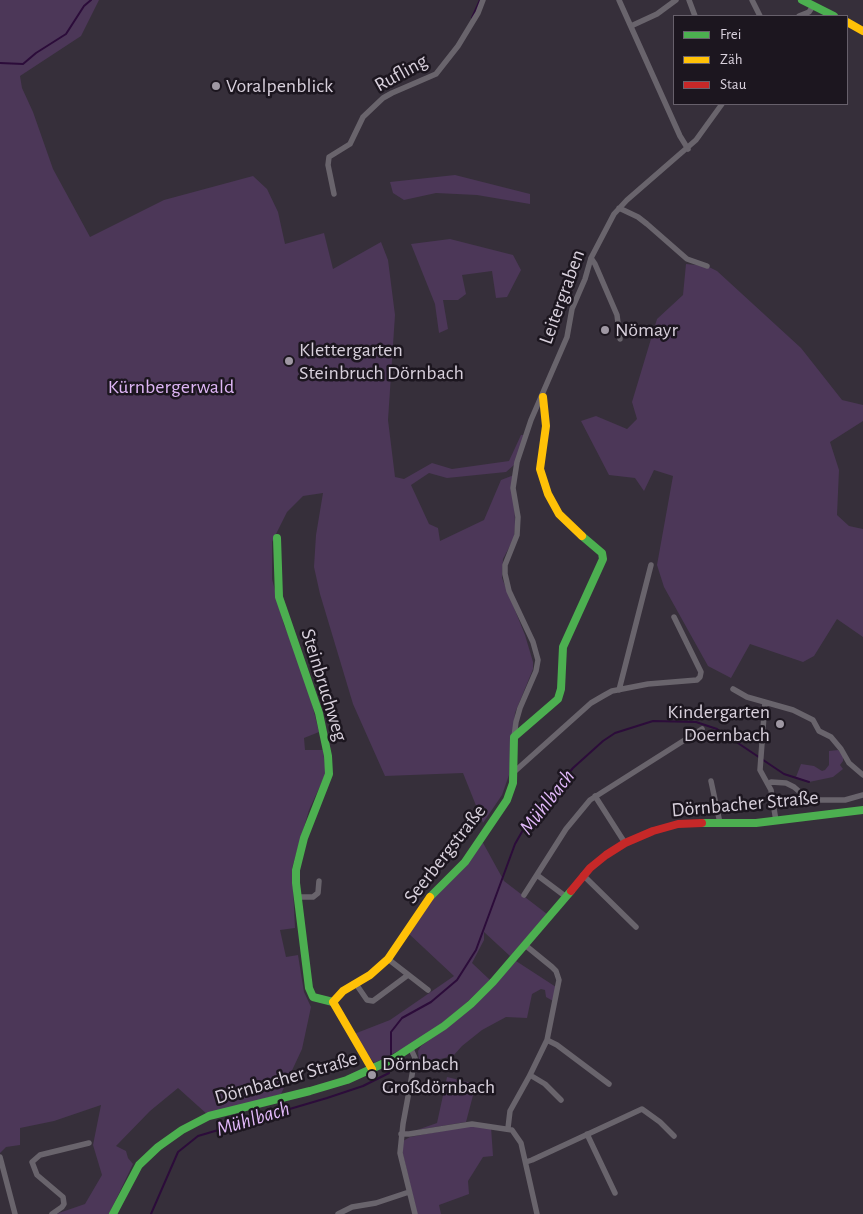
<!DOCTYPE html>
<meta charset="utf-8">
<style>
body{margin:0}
#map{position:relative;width:863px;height:1214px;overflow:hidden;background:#362f3a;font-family:"Alegreya Sans",sans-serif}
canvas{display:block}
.legend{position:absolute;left:673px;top:15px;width:175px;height:90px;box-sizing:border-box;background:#1c161f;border:1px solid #67606b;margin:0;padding:6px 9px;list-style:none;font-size:15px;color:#d8d0dc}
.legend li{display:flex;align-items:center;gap:10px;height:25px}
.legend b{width:25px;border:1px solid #67606b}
</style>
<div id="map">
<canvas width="863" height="1214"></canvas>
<ul class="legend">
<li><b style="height:6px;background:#4caf50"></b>Frei</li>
<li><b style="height:6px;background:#ffc107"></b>Zäh</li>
<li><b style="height:6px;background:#c62828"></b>Stau</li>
</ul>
</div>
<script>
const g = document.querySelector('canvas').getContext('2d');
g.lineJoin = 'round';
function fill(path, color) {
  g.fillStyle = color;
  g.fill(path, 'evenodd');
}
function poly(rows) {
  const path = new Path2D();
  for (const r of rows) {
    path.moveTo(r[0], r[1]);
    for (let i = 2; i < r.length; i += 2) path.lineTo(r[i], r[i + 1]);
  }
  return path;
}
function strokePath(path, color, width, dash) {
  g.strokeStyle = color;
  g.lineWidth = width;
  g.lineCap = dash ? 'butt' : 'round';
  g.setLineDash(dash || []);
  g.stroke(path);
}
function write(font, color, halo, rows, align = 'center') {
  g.font = font + ' "Alegreya Sans",sans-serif';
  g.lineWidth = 5;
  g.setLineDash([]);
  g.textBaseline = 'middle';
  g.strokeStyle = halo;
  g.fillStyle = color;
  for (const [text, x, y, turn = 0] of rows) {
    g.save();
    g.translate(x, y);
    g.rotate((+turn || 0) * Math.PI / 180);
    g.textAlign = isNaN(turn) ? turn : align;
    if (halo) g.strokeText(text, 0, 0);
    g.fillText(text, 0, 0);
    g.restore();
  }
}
const green = poly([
 [0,0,99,0,81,36,20,76,22,88,33,112,53,169,90,237,164,200,253,176,267,189,278,212,285,244,324,233,333,269,381,242,388,260,395,315,388,420,395,477,404,479,432,463,452,469,509,461,521,435,524,435,514,465,506,472,447,478,429,473,411,485,429,524,438,528,440,541,484,520,501,480,514,475,515,526,514,538,503,559,502,578,525,635,533,662,533,669,515,713,509,775,502,795,483,823,463,773,385,776,353,704,320,594,314,567,316,535,323,493,303,496,287,512,272,542,272,579,284,625,303,668,319,732,304,738,305,750,323,750,326,773,309,810,292,868,295,928,280,930,286,957,298,955,304,992,311,1007,302,1049,281,1094,208,1115,178,1088,150,1111,116,1146,126,1151,128,1158,133,1164,109,1214,56,1214,85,1204,102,1175,93,1145,101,1105,54,1121,20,1128,20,1145,6,1147,0,1153],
 [455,175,530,194,530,204,477,195,436,193,404,200,393,193,390,182],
 [450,239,513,255,521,270,507,297,496,298,492,271,462,275,466,294,458,300,443,300,448,329,439,333,435,304,411,244],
 [686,264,707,266,717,271,801,348,842,400,863,405,863,421,830,442,839,470,837,515,849,526,863,529,863,637,837,619,814,656,803,662,750,644,731,678,708,666,664,587,657,565,673,476,654,470,644,491,635,478,609,475,581,421,596,416,627,429,637,419,632,402,657,319,683,295],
 [838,750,843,755,843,761,840,765,843,769,833,777,809,782,796,777,801,764,814,766,822,771,825,770,829,765,829,751],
 [482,841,504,881,547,914,510,956,484,932,484,940,472,963,490,980,465,1004,438,1026,410,1045,374,1063,354,1034,390,1020,454,976,408,933,427,906],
 [516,961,556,987,553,1001,546,997,545,990,541,989,532,994,527,1018,506,1017,482,1030,462,1046,453,1056,423,1063,419,1061,418,1051,421,1046,442,1031,487,992],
 [447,1077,476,1084,466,1122,417,1130,437,1123],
 [463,1127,491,1127,493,1156,483,1157,468,1181,469,1194,439,1205,441,1214,417,1214,402,1150,403,1141,410,1137]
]);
const stream = poly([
 [472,18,480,0],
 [0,63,23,64,36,53,66,34,84,6,91,0],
 [391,1056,391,1032,402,1018,431,1002,457,980,476,950,515,844,527,823,573,768,603,741,615,733,653,721,696,722,717,729,784,774,809,782],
 [151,1214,178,1152,198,1136,327,1098,363,1086,389,1073,390,1065]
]);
const street = poly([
 [619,0,680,136,688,149],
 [689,0,695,16],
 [752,0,760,16],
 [799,16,809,12,813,6],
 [631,26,657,14,676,0],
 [334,194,328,165,329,157,350,144,363,117,383,98,392,93,436,74,458,46,478,13,483,0],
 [619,208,638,217,647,224,687,259,707,266],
 [591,258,595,264,617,315,620,339],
 [733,689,747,697,793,710,813,720,819,731,831,737,841,749,849,763,863,775],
 [619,690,651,565],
 [765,702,760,770,771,790,776,821],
 [514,737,516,722,520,708,536,671,538,660,533,642,509,591,505,574,505,565,517,535,518,517,513,488,517,462,531,420,567,337,572,309,585,279,591,258,614,214,627,200,696,140,722,104],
 [514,772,591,703,603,696,612,691,648,684,697,680,700,677,701,672,674,617],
 [711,781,720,823],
 [768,784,771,782,786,783,794,787,809,800,845,800,863,795],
 [595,796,625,843],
 [537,875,565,896],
 [583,875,636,927],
 [524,895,566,829,590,800,702,729],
 [297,897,313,897,318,893,319,881],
 [388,959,428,990],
 [356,984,367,1000,373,1001,408,975],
 [547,1040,557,1045,609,1084],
 [411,1049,415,1058,414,1064,403,1124,400,1153,415,1214],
 [530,1075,545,1084,561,1100],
 [508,1128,510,1111,530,1075,547,1040,559,980,556,971,552,967,525,945],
 [401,1134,409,1134,472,1124,512,1130,521,1143,537,1214],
 [587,1134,615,1193],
 [0,1157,15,1214],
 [526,1162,532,1160,642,1109,660,1122,674,1136],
 [52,1214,62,1207,64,1204,63,1197,37,1175,32,1162,40,1155,89,1143],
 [338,1214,352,1207,376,1203,409,1192]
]);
const fast = poly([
 [802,0,834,16],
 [277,538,279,597,319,713,328,756,329,774,304,838,296,870,296,883,309,988,313,997,333,1002],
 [702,823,756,823,863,810],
 [430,897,465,862,507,800,513,783,514,737,558,699,561,689,563,647,603,559,602,553,582,536],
 [113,1214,139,1165,158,1147,182,1130,209,1116,310,1091,347,1080,393,1059,444,1026,471,1004,493,982,571,891]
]);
const slow = poly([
 [847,22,863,31],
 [543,397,546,426,540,469,548,494,559,514,582,536],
 [372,1069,333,1002,343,991,370,975,388,959,430,897]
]);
const jam = poly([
 [571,891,590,868,606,855,625,843,653,831,678,824,702,823]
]);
const markers = [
 [216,86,5,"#9f98a3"],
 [605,330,5,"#9f98a3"],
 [289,361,5,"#9f98a3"],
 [780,724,5,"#9f98a3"],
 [372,1075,5,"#9f98a3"]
];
const streetNames = [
 ["Rufling",401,73,-29],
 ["Leitergraben",562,297,-70],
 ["Steinbruchweg",324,685,73],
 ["Dörnbacher Straße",745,804,-5],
 ["Seerbergstraße",445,854,-52],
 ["Dörnbacher Straße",286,1078,-16]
];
const poiNames = [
 ["Voralpenblick",226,86],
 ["Nömayr",615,330],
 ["Klettergarten",299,350],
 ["Steinbruch Dörnbach",299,373],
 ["Kindergarten",770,712,"right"],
 ["Doernbach",770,735,"right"],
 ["Dörnbach",382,1064],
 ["Großdörnbach",382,1087]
];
const parkNames = [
 ["Kürnbergerwald",171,387]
];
const waterNames = [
 ["Mühlbach",547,802,-52],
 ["Mühlbach",253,1119,-17]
];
fill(green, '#4c3758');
strokePath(stream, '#2c0c3a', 2);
strokePath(street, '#69646c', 5.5);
strokePath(fast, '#4caf50', 8);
strokePath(slow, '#ffc107', 8);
strokePath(jam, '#c62828', 8);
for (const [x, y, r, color] of markers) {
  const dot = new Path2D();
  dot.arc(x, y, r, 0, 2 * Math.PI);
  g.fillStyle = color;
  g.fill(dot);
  strokePath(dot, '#1c161f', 2);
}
write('20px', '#d8d0dc', '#1c161f', streetNames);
write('20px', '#d8d0dc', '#1c161f', poiNames, 'left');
write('20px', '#deb5f5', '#1c161f', parkNames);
write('italic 21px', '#e2b9fa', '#1c161f', waterNames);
</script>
